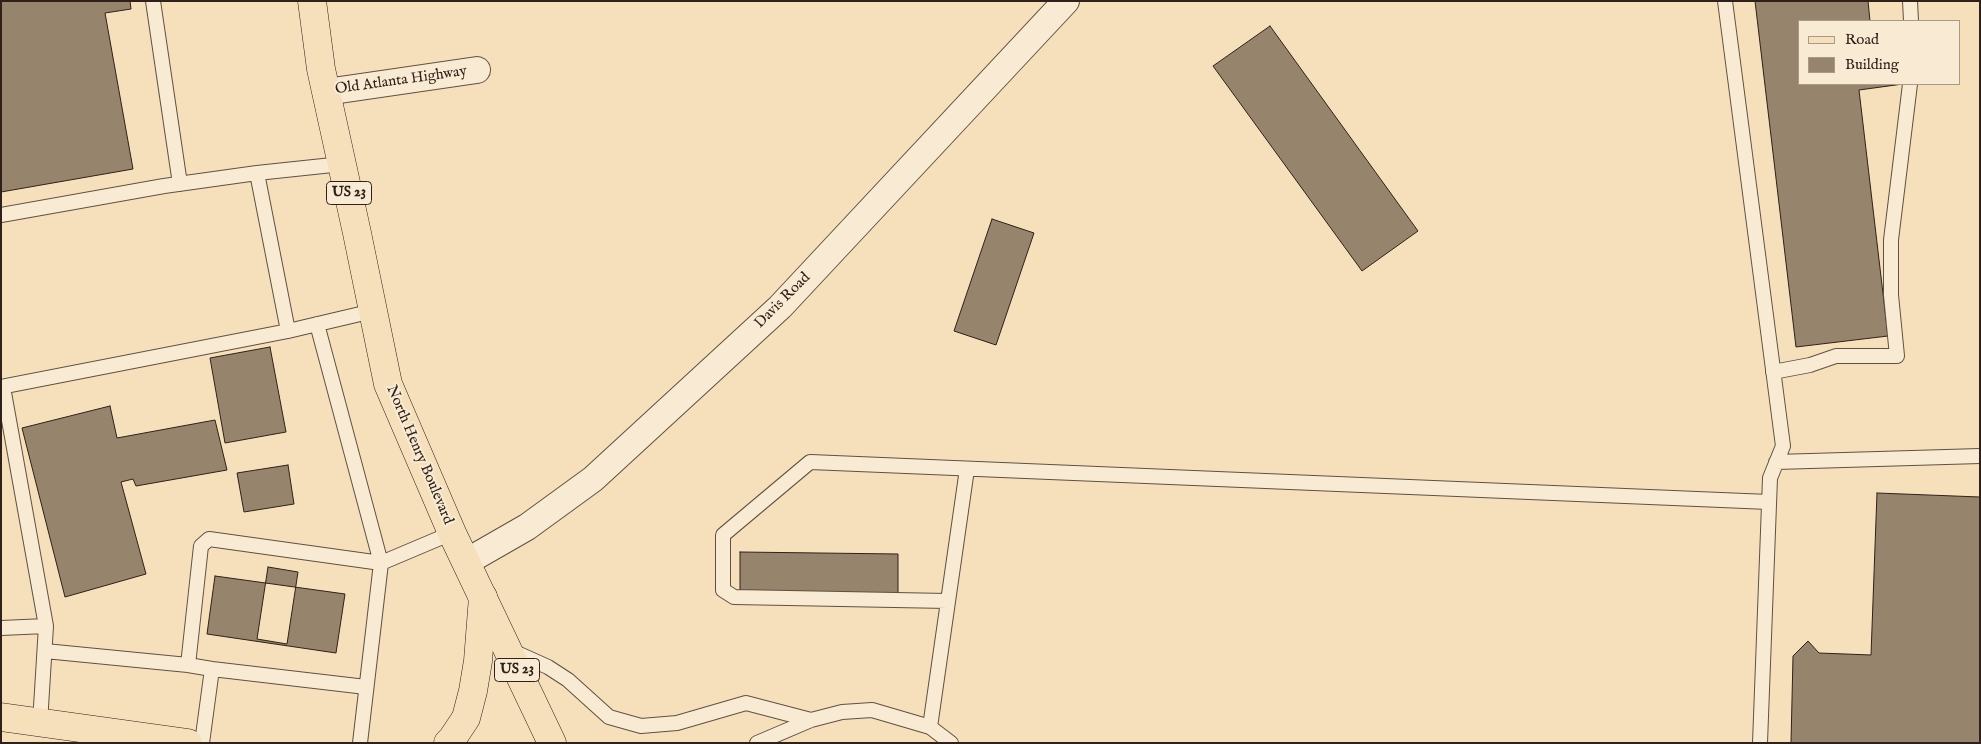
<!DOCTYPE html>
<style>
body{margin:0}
#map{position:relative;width:1981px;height:744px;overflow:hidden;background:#f6e0bb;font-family:"IM FELL English",serif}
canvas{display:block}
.frame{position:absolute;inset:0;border:2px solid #2f2019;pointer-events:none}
.legend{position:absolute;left:1798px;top:20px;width:162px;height:65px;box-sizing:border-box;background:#f9ebd3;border:1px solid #a89a89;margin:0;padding:6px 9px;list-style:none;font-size:15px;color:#2f2019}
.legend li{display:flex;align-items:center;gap:10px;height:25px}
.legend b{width:25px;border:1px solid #a89a89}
</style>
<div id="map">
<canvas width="1981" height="744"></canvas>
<div class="frame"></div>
<ul class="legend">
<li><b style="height:6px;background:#f6e0bb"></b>Road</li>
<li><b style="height:14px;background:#96846d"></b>Building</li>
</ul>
</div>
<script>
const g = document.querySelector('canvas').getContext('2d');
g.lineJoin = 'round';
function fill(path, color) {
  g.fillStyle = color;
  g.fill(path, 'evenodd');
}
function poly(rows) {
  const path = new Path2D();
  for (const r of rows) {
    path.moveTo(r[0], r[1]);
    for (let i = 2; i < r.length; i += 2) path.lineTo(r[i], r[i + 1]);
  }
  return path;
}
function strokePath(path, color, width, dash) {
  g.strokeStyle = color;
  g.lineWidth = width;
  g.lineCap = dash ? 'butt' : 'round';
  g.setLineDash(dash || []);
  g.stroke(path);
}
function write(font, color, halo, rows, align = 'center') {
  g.font = font + ' "IM FELL English",serif';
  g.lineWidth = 4;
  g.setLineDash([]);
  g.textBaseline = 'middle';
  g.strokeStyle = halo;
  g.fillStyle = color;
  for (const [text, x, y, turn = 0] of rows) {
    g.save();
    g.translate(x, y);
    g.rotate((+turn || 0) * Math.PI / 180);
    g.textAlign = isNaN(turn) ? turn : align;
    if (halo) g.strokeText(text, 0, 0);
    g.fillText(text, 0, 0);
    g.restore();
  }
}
const building = poly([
 [1,1,130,1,131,9,105,13,133,169,1,192,1,1],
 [1755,1,1868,1,1870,21,1800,21,1800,84,1903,84,1859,90,1888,336,1796,347,1755,1],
 [1270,26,1418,231,1362,271,1213,66,1270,26],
 [992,219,1034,233,996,345,954,331,992,219],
 [270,347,286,432,225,443,210,358,270,347],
 [110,406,117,438,215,420,227,470,136,486,133,479,121,482,146,574,65,597,22,428,110,406],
 [288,465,294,504,244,512,237,473,288,465],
 [1877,493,1980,497,1980,743,1791,743,1793,656,1808,641,1819,653,1871,655,1877,493],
 [740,552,898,554,898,593,740,591,740,552],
 [268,567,298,572,287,644,257,639,268,567],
 [215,576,345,594,336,653,207,634,215,576]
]);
const service = poly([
 [153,1,180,184],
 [1725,1,1783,446,1770,478,1760,743],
 [1910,1,1911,21],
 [257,173,342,164],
 [1,215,164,186,257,173,288,331,1,387],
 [317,324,381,563,360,743],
 [288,331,373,311],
 [1773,372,1810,365,1836,356,1897,356,1891,295,1891,240,1910,84],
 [1776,462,1980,456],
 [948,601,734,597,723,590,723,535,810,462,1769,502],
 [1,628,46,626,3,387],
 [510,650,548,667,568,680,609,717,641,726,677,723,746,703,811,720],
 [45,651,188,665],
 [212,669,366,687],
 [40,723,46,626],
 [930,727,967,469],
 [202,743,212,669,188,665,201,546,209,539,381,563,452,533],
 [757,743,811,720,842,712,872,710,930,727,951,743]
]);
const minor = poly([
 [326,92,477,70],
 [466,562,527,527,593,479,780,307,1066,1]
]);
const primary = poly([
 [312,1,321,69,357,233,388,384,452,533,552,743]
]);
const trunk = poly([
 [1,717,188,743],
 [448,743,452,739,466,718,473,691,478,661,483,597]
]);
const shields = [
 [349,193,45],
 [517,670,45]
];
const shieldNames = [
 ["US 23",349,193],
 ["US 23",517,670]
];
const streetNames = [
 ["Old Atlanta Highway",401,81,-8],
 ["Davis Road",783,301,-45],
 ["North Henry Boulevard",419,455,67]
];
fill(building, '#96846d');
strokePath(building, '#2f2019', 1);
strokePath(service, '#615042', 16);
strokePath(minor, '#615042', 28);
strokePath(primary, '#2f2019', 29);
strokePath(trunk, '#2f2019', 29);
strokePath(service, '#f9ebd3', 14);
strokePath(minor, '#f9ebd3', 26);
strokePath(primary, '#f6e0bb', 28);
strokePath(trunk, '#f6e0bb', 28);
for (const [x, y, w] of shields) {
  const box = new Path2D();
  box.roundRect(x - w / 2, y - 11.5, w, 23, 4);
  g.fillStyle = '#f9ebd3';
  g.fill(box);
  strokePath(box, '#2f2019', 1);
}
write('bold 14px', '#2f2019', null, shieldNames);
write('15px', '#2f2019', '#f9ebd3', streetNames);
</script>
